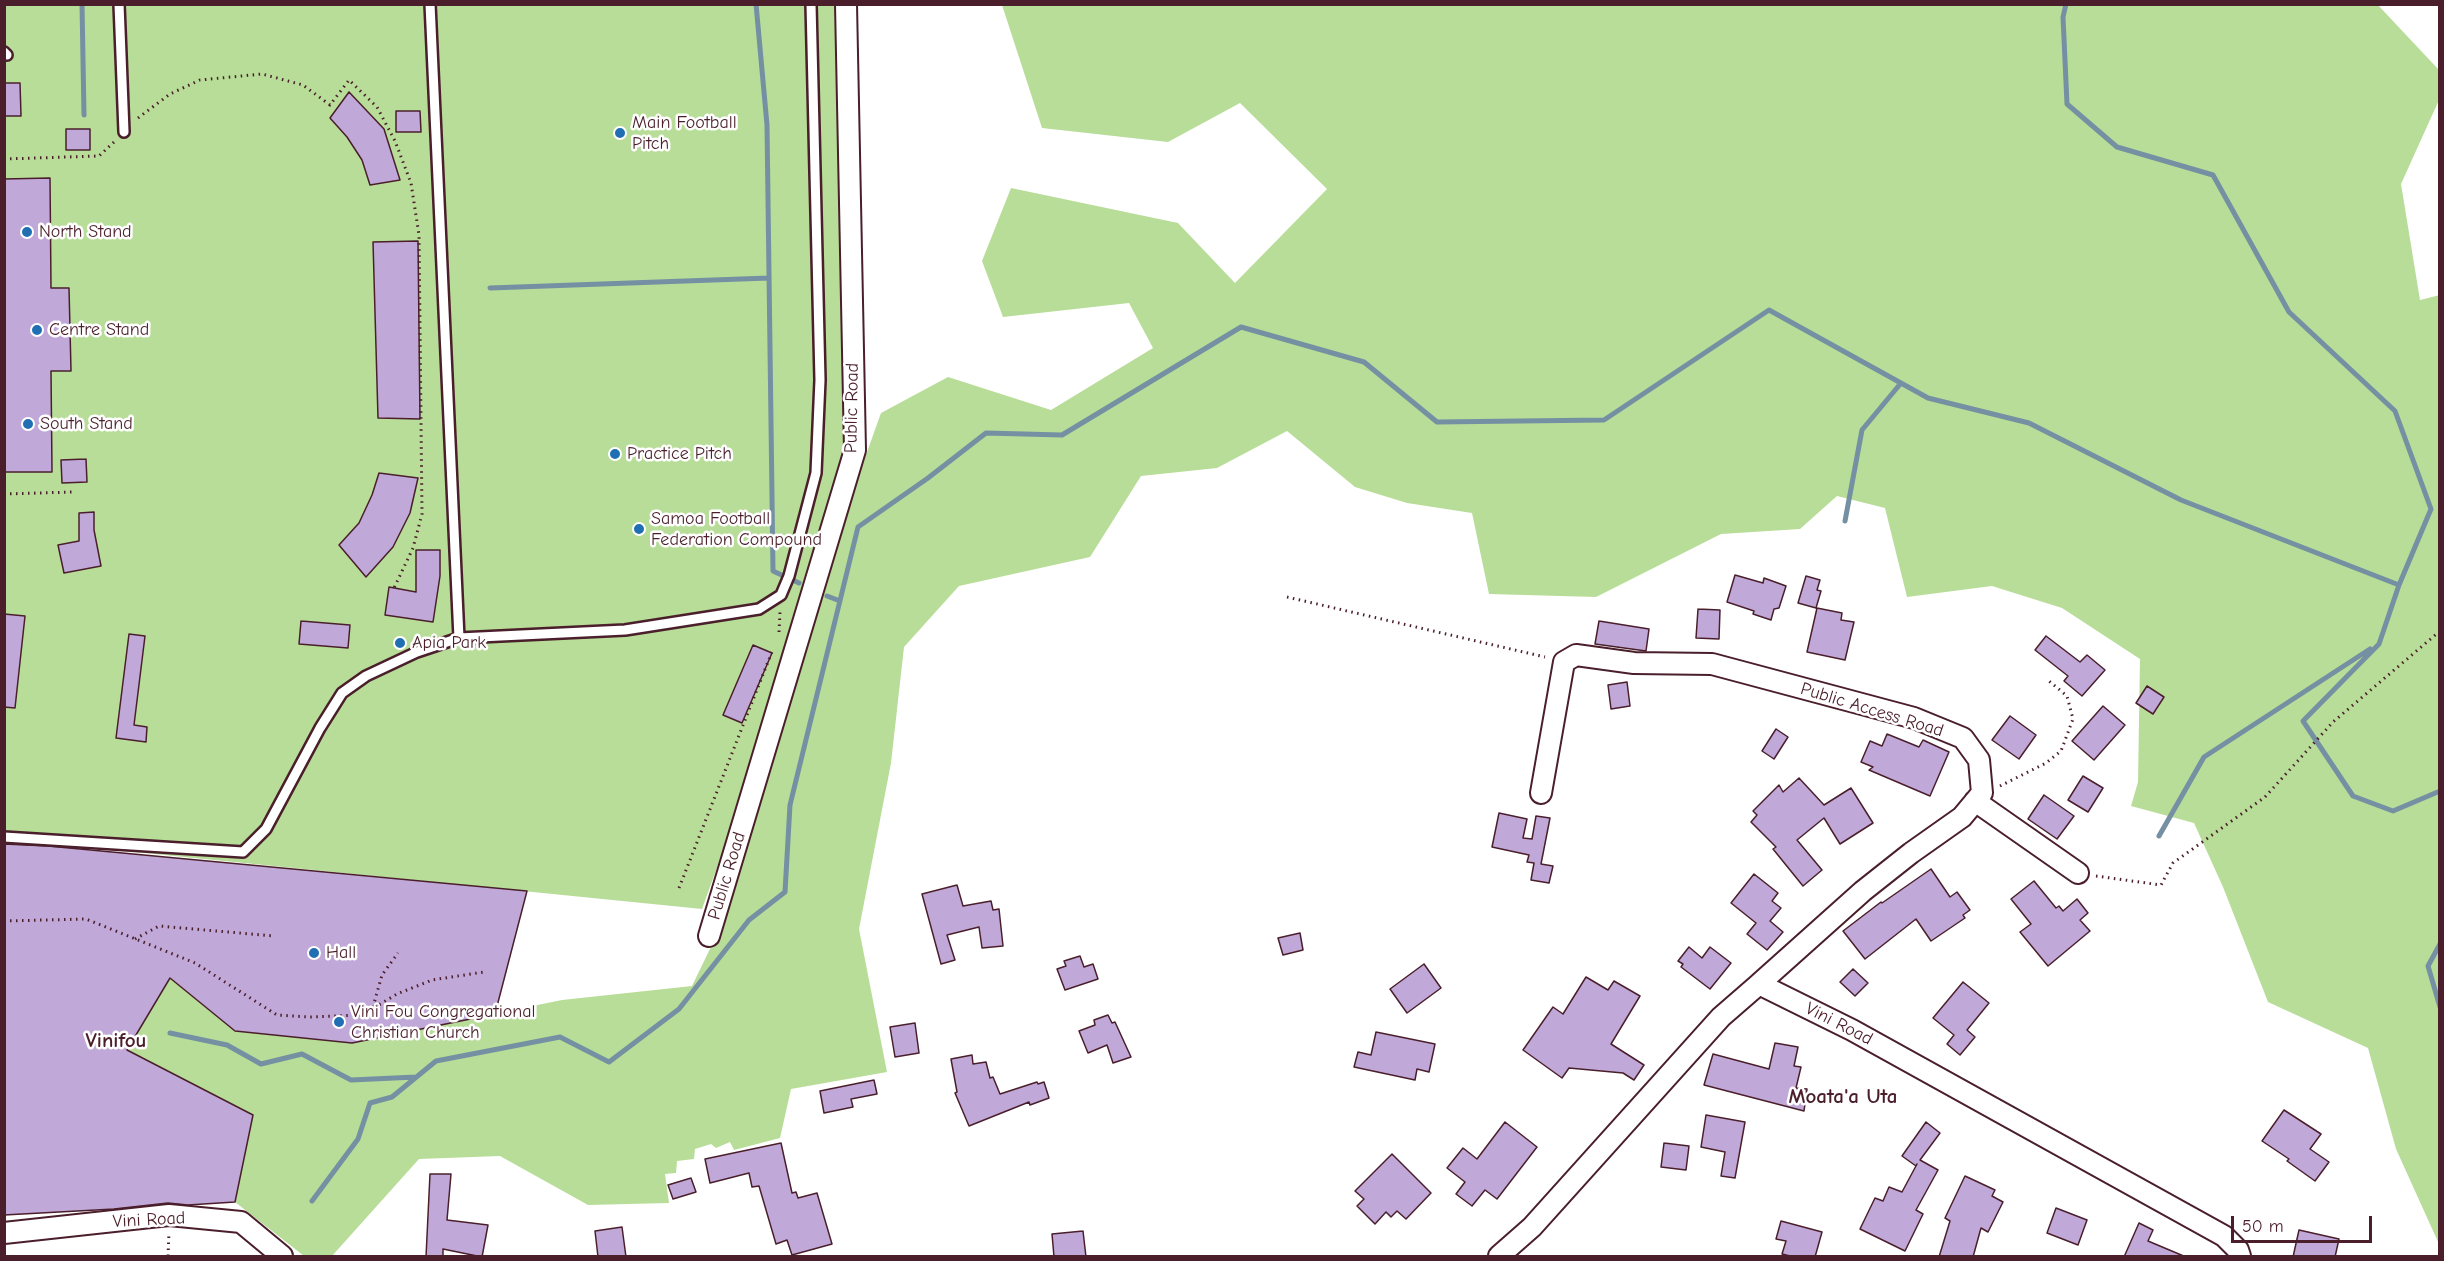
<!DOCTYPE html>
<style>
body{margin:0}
#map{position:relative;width:2444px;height:1261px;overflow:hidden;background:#fff;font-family:"Comic Neue",sans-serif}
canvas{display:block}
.frame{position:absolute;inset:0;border:6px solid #4a1f2b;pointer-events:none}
.scale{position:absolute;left:2231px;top:1216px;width:141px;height:27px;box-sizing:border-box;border:3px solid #4a1f2b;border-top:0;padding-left:8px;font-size:18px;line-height:21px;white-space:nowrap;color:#4a1f2b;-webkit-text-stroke:4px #fff;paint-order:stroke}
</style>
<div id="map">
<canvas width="2444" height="1261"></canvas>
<div class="frame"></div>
<div class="scale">50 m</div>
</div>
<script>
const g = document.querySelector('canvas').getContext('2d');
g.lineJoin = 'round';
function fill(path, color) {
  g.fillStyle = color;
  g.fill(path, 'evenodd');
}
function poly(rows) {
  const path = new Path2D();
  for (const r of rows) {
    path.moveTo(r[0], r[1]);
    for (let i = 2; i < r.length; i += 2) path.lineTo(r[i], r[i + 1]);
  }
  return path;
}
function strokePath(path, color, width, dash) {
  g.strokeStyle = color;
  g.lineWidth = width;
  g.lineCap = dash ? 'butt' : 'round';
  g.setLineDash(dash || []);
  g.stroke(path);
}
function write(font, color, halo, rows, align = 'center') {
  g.font = font + ' "Comic Neue",sans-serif';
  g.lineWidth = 5;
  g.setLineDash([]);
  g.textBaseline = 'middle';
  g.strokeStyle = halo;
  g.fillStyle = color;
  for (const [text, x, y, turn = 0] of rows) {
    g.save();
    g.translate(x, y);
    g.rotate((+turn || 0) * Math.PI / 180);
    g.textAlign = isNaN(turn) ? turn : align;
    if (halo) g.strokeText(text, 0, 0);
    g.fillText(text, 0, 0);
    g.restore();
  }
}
const green = poly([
 [2377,4,2439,70,2439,100,2401,184,2420,300,2440,295,2439,1244,2396,1149,2368,1048,2268,1002,2223,887,2194,823,2131,806,2138,782,2140,659,2062,608,1992,586,1907,597,1885,508,1837,496,1800,529,1721,534,1596,597,1489,594,1472,513,1407,503,1355,487,1287,431,1217,468,1141,476,1090,557,959,586,904,647,891,763,859,929,887,1072,791,1089,780,1138,734,1150,730,1142,716,1148,711,1144,695,1149,694,1159,677,1161,676,1173,665,1174,669,1203,588,1205,500,1156,419,1159,332,1256,304,1256,235,1202,253,1115,127,1050,170,978,235,1031,352,1043,562,1000,692,986,723,922,782,688,702,909,5,839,5,5,845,5,864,447,819,586,881,413,948,377,1051,410,1153,348,1129,303,1003,317,982,261,1011,188,1178,223,1235,283,1327,189,1240,103,1168,142,1042,128,1002,5]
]);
const stream = poly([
 [82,4,84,115],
 [756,4,767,125,773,571,799,583],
 [490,288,769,278],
 [1845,521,1862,430,1901,383],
 [2399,585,2379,644,2303,721,2353,796,2393,811,2440,791],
 [827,596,840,601],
 [2159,836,2204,757,2370,649],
 [2440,944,2428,966,2440,1007],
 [170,1033,227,1045,261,1064,302,1054,351,1080,416,1077],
 [312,1201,358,1139,370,1103,392,1097,436,1061,560,1037,609,1062,679,1009,749,920,785,892,790,805,858,527,928,478,986,433,1062,435,1241,327,1364,362,1437,422,1604,420,1769,310,1928,398,2029,423,2181,500,2399,585,2431,509,2395,411,2289,312,2213,175,2117,147,2067,104,2063,17,2066,4]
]);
const building = poly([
 [4,83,20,83,21,116,4,116,4,83],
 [349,92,384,129,400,180,370,185,362,160,347,137,330,118,349,92],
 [396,111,420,111,421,132,396,132,396,111],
 [66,129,90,129,90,150,66,150,66,129],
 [50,178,51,288,69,288,71,371,51,371,52,472,4,472,4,179,50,178],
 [418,241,420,419,378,418,373,242,418,241],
 [86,459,87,482,62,483,61,460,86,459],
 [379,473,418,478,410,513,393,547,366,577,339,545,359,523,372,495,379,473],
 [94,512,94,530,101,566,64,573,58,545,79,541,79,513,94,512],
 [416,550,440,550,440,576,433,622,385,615,389,587,416,592,416,550],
 [1735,575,1763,583,1764,578,1786,586,1779,608,1774,609,1771,620,1753,614,1754,611,1727,602,1735,575],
 [1806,576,1820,580,1817,590,1821,591,1816,608,1798,603,1806,576],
 [1817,608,1842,613,1841,620,1854,622,1845,660,1807,652,1817,608],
 [1698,609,1720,610,1719,639,1696,638,1698,609],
 [4,614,25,616,15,708,4,707,4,614],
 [301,621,350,625,348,648,299,644,301,621],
 [1599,621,1649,629,1646,651,1595,644,1599,621],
 [129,634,145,636,134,725,147,727,146,742,116,738,129,634],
 [2046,636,2080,662,2087,655,2105,670,2082,696,2064,681,2068,676,2035,650,2046,636],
 [753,645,772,653,742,723,723,715,753,645],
 [1627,682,1630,706,1611,709,1608,685,1627,682],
 [2147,686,2164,697,2153,714,2136,703,2147,686],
 [2103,706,2125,725,2094,760,2072,741,2103,706],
 [2010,716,2036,735,2019,759,1992,740,2010,716],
 [1776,729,1788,737,1774,759,1762,751,1776,729],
 [1887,734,1919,747,1923,740,1949,752,1930,796,1869,770,1873,767,1861,762,1870,741,1882,746,1887,734],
 [2083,776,2103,788,2088,812,2068,800,2083,776],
 [1799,778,1824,805,1851,788,1873,823,1840,844,1824,818,1797,840,1822,870,1803,886,1773,849,1776,847,1751,822,1757,815,1753,811,1779,785,1783,792,1799,778],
 [2044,795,2074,816,2057,839,2028,819,2044,795],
 [1499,813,1527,819,1523,838,1532,839,1536,816,1550,818,1541,864,1553,866,1549,883,1531,880,1534,863,1527,862,1529,855,1492,847,1499,813],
 [4,844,48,846,527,891,495,1014,352,1043,235,1031,170,978,127,1050,253,1115,235,1202,188,1205,168,1203,114,1209,4,1215,4,844],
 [1931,869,1950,897,1957,892,1970,910,1963,915,1965,918,1931,941,1916,919,1865,959,1843,931,1881,902,1882,903,1931,869],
 [1754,874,1778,893,1772,901,1781,908,1770,921,1783,932,1767,950,1747,934,1756,923,1731,903,1754,874],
 [2034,881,2056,908,2059,906,2063,911,2077,899,2088,913,2080,920,2090,931,2048,966,2020,932,2031,924,2011,899,2034,881],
 [957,885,963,906,991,901,993,910,999,909,1003,946,982,948,979,927,947,935,955,960,941,964,922,894,957,885],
 [1300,933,1303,950,1283,955,1278,938,1300,933],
 [1689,947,1702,958,1710,947,1731,963,1710,989,1681,967,1683,964,1678,961,1689,947],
 [1080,956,1084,967,1093,964,1098,979,1065,990,1057,969,1066,966,1064,961,1080,956],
 [1424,964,1441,988,1407,1013,1390,989,1424,964],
 [1853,969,1868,983,1855,996,1840,982,1853,969],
 [1586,977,1608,990,1614,981,1640,996,1611,1044,1644,1065,1634,1080,1623,1073,1569,1068,1562,1078,1523,1050,1553,1007,1563,1014,1586,977],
 [1963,982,1989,1003,1967,1030,1975,1037,1960,1055,1947,1044,1954,1035,1933,1018,1963,982],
 [1108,1015,1112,1023,1115,1022,1131,1057,1113,1063,1107,1045,1088,1053,1079,1031,1095,1025,1094,1020,1108,1015],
 [915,1023,919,1053,895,1057,890,1027,915,1023],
 [1376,1032,1435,1044,1429,1072,1417,1069,1415,1080,1354,1067,1358,1052,1371,1055,1376,1032],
 [1775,1043,1798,1047,1794,1066,1801,1067,1796,1088,1807,1089,1804,1111,1704,1085,1713,1054,1769,1069,1775,1043],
 [972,1055,973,1064,986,1062,990,1078,993,1077,1000,1094,1037,1082,1038,1084,1044,1082,1049,1098,1030,1105,1029,1102,969,1126,955,1093,957,1092,951,1059,972,1055],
 [874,1080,877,1094,851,1099,853,1107,824,1113,820,1091,874,1080],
 [2284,1110,2321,1134,2310,1149,2329,1162,2315,1181,2287,1161,2289,1159,2262,1141,2284,1110],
 [1706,1115,1745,1122,1735,1178,1721,1176,1725,1152,1701,1147,1706,1115],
 [1505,1122,1537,1147,1497,1199,1485,1190,1472,1206,1456,1194,1465,1182,1447,1168,1463,1148,1477,1159,1505,1122],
 [1926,1122,1940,1133,1920,1160,1938,1170,1916,1210,1923,1214,1905,1251,1860,1229,1875,1198,1883,1201,1889,1187,1902,1192,1917,1164,1916,1166,1902,1156,1926,1122],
 [781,1143,792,1193,796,1192,798,1198,817,1193,832,1244,792,1255,787,1240,776,1244,759,1186,752,1187,749,1173,710,1183,705,1159,781,1143],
 [1664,1143,1689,1146,1686,1170,1661,1167,1664,1143],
 [1392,1154,1431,1193,1406,1219,1397,1211,1391,1217,1386,1212,1375,1224,1357,1206,1364,1199,1355,1191,1392,1154],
 [430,1174,451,1174,447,1220,488,1225,482,1257,443,1249,443,1257,426,1257,430,1174],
 [1965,1176,1995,1190,1992,1196,2003,1202,1988,1232,1981,1228,1973,1257,1939,1257,1950,1221,1945,1218,1965,1176],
 [691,1178,696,1192,673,1199,668,1185,691,1178],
 [2056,1208,2087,1220,2078,1245,2047,1233,2056,1208],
 [1781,1221,1822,1232,1815,1257,1794,1257,1782,1254,1786,1241,1776,1239,1781,1221],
 [2139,1223,2153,1230,2148,1241,2186,1257,2124,1257,2139,1223],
 [622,1227,626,1257,598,1257,595,1231,622,1227],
 [2299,1230,2339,1239,2335,1257,2293,1257,2299,1230],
 [1083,1231,1086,1257,1054,1257,1052,1234,1083,1231]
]);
const path = poly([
 [138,118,170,94,200,80,262,74,303,85,330,105,349,80,377,107,395,141,411,183,419,235,422,514,413,548,394,588],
 [4,159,99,156,114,142],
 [4,494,73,492],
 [1287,597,1545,657],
 [779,632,780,612],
 [2000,786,2046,763,2061,751,2073,719,2067,696,2049,681],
 [2096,876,2161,885,2173,863,2265,797,2333,722,2440,631],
 [679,888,773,649],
 [4,921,86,919,195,963,277,1015,310,1017,362,1015,397,994,432,980,484,972],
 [135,939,159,926,274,936],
 [373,1007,382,975,398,953],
 [168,1256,169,1232]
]);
const lane = poly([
 [119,4,124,132],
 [430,4,459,638],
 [4,52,7,55],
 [4,837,243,852,266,829,320,728,342,693,366,676,417,652,459,638,625,630,759,609,781,595,789,576,816,473,820,380,811,4]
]);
const street = poly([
 [1541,793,1564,662,1576,655,1634,663,1712,664,1914,718,1963,738,1979,760,1982,793,1962,817,1911,853,1863,891,1759,984],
 [1975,801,2078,873],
 [709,936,855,450,846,4],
 [4,1233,169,1215,241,1222,282,1256],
 [1499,1256,1532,1227,1721,1017,1759,984,1852,1030,2224,1236,2238,1250,2240,1256]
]);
const markers = [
 [620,133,6,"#1f6fb2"],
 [27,232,6,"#1f6fb2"],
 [37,330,6,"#1f6fb2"],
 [28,424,6,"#1f6fb2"],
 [615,454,6,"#1f6fb2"],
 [639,529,6,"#1f6fb2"],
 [400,643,6,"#1f6fb2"],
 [314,953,6,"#1f6fb2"],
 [339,1022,6,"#1f6fb2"]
];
const poiNames = [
 ["Main Football",632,123],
 ["Pitch",632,144],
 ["North Stand",39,232],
 ["Centre Stand",49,330],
 ["South Stand",40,424],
 ["Practice Pitch",627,454],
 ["Samoa Football",651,519],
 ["Federation Compound",651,540],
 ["Apia Park",412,643],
 ["Hall",326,953],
 ["Vini Fou Congregational",351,1012],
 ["Christian Church",351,1033]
];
const streetNames = [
 ["Public Road",852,408,-89],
 ["Public Access Road",1872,710,17],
 ["Public Road",727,876,-73],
 ["Vini Road",1839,1024,27],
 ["Vini Road",149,1220,-3]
];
const quarterNames = [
 ["Vinifou",116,1041],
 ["Moata'a Uta",1843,1097]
];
fill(green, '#b8dd98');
strokePath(stream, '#7590a2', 5);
fill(building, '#c0a9d8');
strokePath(building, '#4a1f2b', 1.5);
strokePath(lane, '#4a1f2b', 14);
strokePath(street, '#4a1f2b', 24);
strokePath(path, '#4a1f2b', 3, [1.5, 4.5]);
strokePath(lane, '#fff', 9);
strokePath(street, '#fff', 20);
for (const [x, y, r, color] of markers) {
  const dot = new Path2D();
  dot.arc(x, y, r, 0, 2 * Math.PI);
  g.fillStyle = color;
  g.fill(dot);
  strokePath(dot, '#fff', 2);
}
write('18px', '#4a1f2b', '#fff', poiNames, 'left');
write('18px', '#4a1f2b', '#fff', streetNames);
write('bold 21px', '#4a1f2b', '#fff', quarterNames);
</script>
